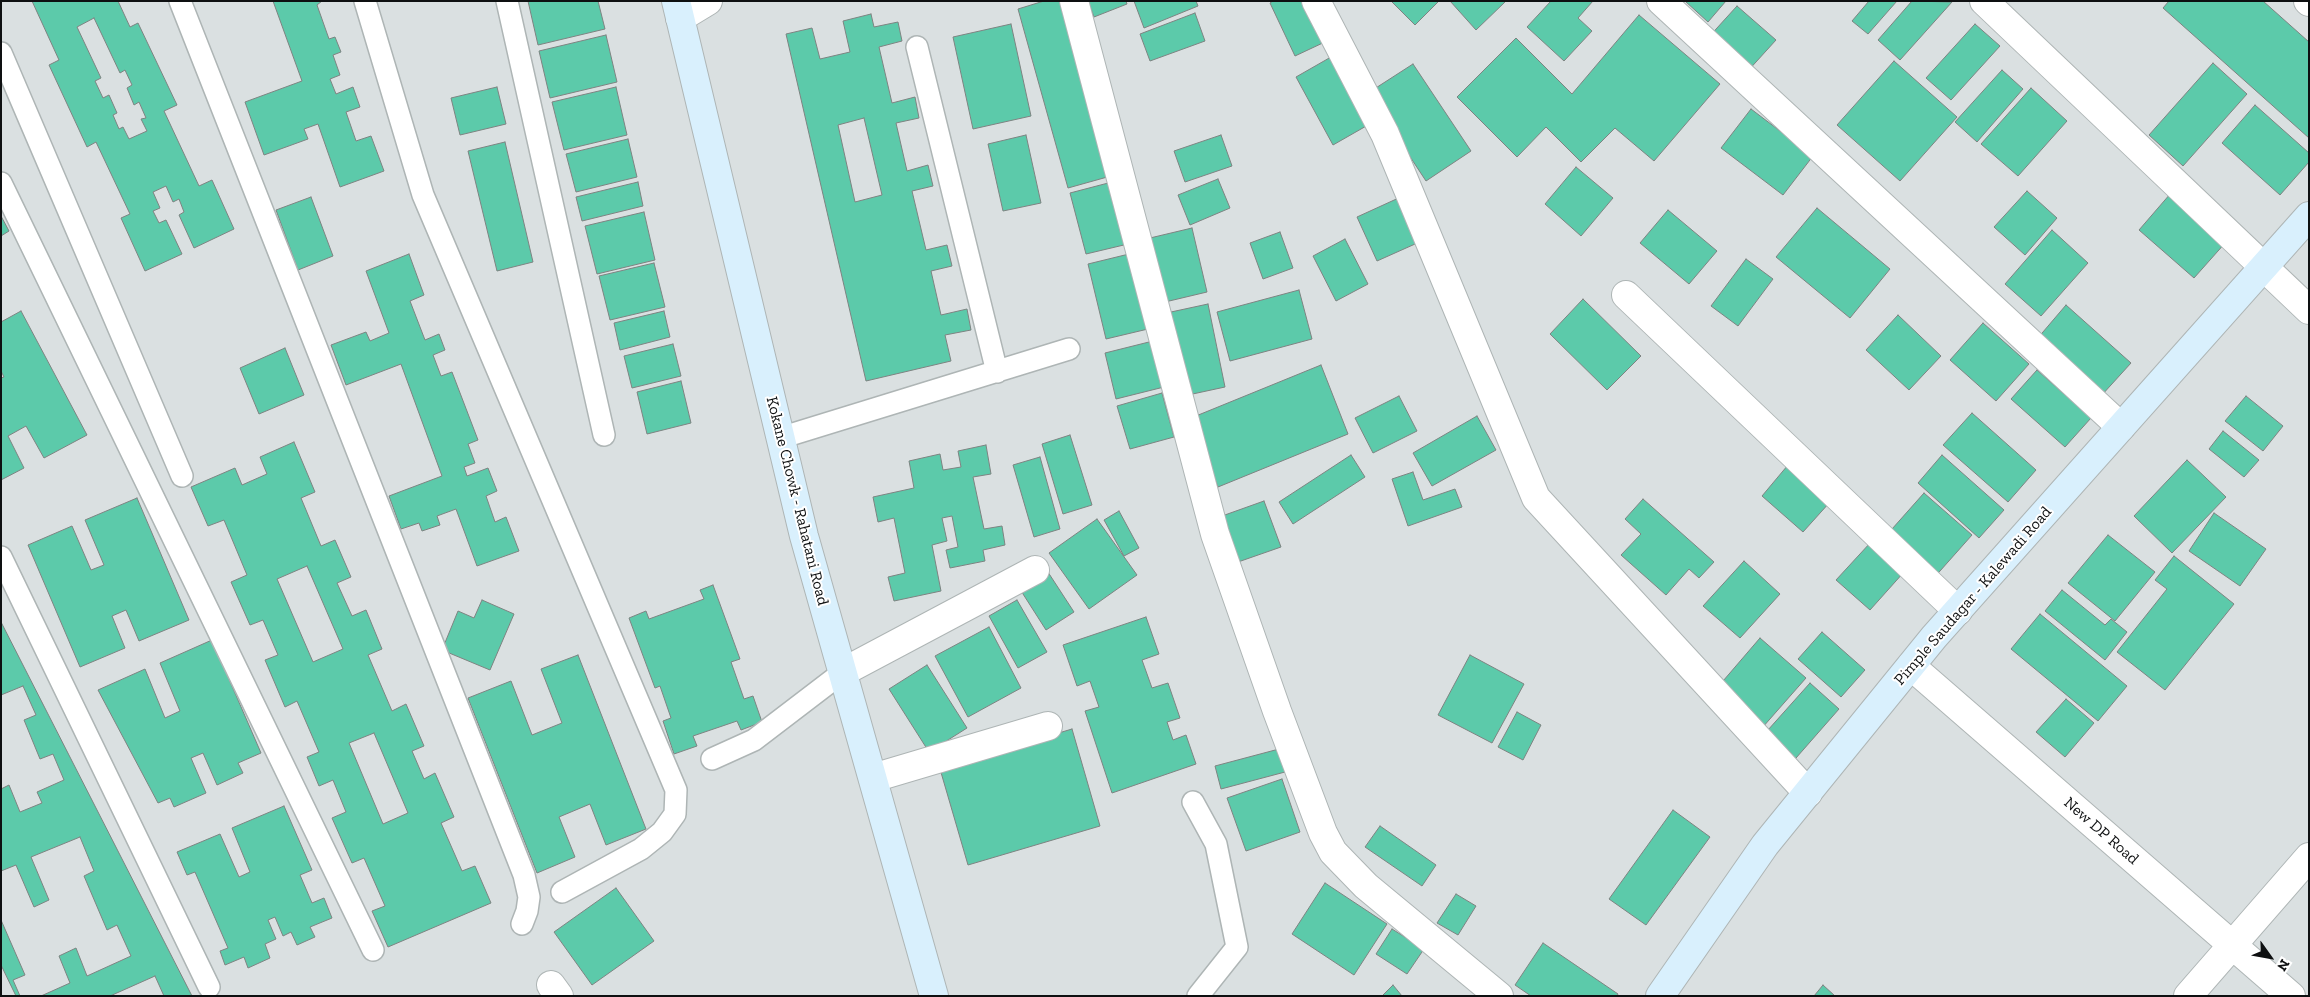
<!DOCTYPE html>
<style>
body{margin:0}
#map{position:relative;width:2310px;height:997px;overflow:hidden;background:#dae0e1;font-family:"Zilla Slab",serif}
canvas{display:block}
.frame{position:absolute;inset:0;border:2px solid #0e1011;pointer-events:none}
.north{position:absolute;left:2245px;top:932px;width:50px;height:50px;-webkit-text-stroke:4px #fff;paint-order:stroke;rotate:122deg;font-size:14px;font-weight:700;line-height:20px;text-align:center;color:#0e1011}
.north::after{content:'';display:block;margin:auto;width:18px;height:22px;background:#0e1011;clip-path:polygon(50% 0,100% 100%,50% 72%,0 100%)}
</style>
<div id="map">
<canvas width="2310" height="997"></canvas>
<div class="frame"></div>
<div class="north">N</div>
</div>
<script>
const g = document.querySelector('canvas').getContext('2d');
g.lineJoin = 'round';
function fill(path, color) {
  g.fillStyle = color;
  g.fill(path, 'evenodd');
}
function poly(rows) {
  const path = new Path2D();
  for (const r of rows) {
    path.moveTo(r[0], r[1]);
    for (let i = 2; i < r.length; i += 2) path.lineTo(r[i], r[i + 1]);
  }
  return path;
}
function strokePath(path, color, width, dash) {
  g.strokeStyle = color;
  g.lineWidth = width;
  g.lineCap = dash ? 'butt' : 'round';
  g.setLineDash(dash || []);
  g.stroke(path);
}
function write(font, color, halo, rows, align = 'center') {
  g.font = font + ' "Zilla Slab",serif';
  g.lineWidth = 4;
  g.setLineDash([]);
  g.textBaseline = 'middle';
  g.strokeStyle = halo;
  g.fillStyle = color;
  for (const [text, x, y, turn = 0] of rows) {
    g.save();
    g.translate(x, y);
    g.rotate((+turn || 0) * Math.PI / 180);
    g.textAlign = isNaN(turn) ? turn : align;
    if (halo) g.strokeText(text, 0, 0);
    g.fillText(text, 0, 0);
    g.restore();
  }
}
const building = poly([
 [32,1,118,1,130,27,138,23,177,105,164,111,199,186,212,180,234,229,194,248,179,215,184,212,179,199,173,202,166,186,153,192,160,208,153,211,159,223,166,220,182,254,145,271,121,218,130,214,96,142,87,147,49,65,59,60,32,1],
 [94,18,120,73,125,70,132,85,127,88,134,105,139,102,146,118,141,119,147,131,129,139,123,127,119,129,113,115,117,113,109,95,103,98,95,81,101,78,77,27,94,18],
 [273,1,322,1,317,5,329,39,335,37,341,52,333,55,340,75,330,79,336,94,353,87,360,107,346,112,356,141,371,136,384,171,340,187,318,124,304,129,308,139,264,155,245,102,302,81,273,1],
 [528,1,598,1,605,29,538,45,528,1],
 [1044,1,1071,1,1118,174,1068,188,1018,9,1044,1],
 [1088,1,1126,1,1127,4,1094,17,1088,1],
 [1134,1,1196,1,1198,6,1144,28,1134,1],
 [1273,1,1308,1,1327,41,1295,56,1270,3,1273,1],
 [1391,1,1439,1,1415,25,1391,1],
 [1450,1,1504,1,1505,2,1476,30,1450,1],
 [1551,1,1593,1,1578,18,1592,31,1564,61,1527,27,1551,1],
 [1685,1,1726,1,1708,22,1685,1],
 [1869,1,1897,1,1868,34,1852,21,1869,1],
 [1912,1,1952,2,1900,60,1878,40,1912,1],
 [2169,1,2263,1,2309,42,2309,138,2163,8,2169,1],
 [1737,6,1776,40,1746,73,1707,39,1737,6],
 [1195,13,1205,41,1150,61,1140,34,1195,13],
 [871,14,874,27,898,22,902,41,879,47,892,103,915,97,919,118,896,123,907,171,928,165,933,186,912,191,926,250,947,245,952,266,931,271,941,315,967,309,971,330,945,335,951,361,866,381,786,34,812,28,820,59,850,52,843,21,871,14],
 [864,118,882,195,855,202,838,125,864,118],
 [1639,15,1720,84,1654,161,1615,128,1581,162,1546,127,1517,157,1457,97,1516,38,1572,94,1639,15],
 [1011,24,1031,116,973,129,953,37,1011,24],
 [1975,24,2000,46,1951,100,1926,78,1975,24],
 [606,35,617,82,550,98,539,51,606,35],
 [1338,53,1375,121,1333,145,1296,77,1338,53],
 [1894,61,1957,117,1900,181,1837,125,1894,61],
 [2213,63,2247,94,2183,166,2149,135,2213,63],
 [1413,64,1471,151,1426,181,1368,93,1413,64],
 [2002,70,2023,89,1977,142,1955,122,2002,70],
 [497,87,506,124,460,135,451,98,497,87],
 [616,87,627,135,564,150,552,102,616,87],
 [2031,88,2067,121,2018,176,1981,144,2031,88],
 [2255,105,2309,153,2309,162,2280,195,2222,143,2255,105],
 [1751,109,1813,156,1783,195,1721,148,1751,109],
 [1026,135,1041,203,1003,211,988,144,1026,135],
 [1221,135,1232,166,1185,182,1174,151,1221,135],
 [628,139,637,177,576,192,566,154,628,139],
 [505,142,533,262,497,271,468,151,505,142],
 [1576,167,1613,198,1581,236,1545,204,1576,167],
 [1218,179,1230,208,1190,225,1178,195,1218,179],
 [638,182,643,206,582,221,576,197,638,182],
 [1112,182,1128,244,1086,254,1070,193,1112,182],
 [2027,191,2057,218,2025,255,1994,227,2027,191],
 [2171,193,2226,242,2194,278,2139,230,2171,193],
 [1403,196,1424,240,1377,261,1357,217,1403,196],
 [311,197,333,256,298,270,276,210,311,197],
 [1817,208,1890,269,1850,318,1776,257,1817,208],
 [1668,210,1717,251,1689,284,1640,243,1668,210],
 [644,212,655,260,597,274,585,226,644,212],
 [1,216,9,231,1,236,1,216],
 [1192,228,1207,292,1165,302,1150,238,1192,228],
 [2052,230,2088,263,2041,316,2005,284,2052,230],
 [1280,232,1293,268,1263,279,1250,243,1280,232],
 [1345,239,1368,284,1336,301,1313,256,1345,239],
 [409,254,424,295,410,301,425,340,439,334,445,350,433,355,441,376,452,372,478,440,468,444,475,463,464,467,467,476,488,468,497,491,486,496,495,522,506,517,519,551,477,566,456,509,437,516,440,525,422,531,419,523,401,529,389,496,442,476,401,364,346,385,331,345,366,332,370,341,389,333,366,271,409,254],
 [1129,254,1148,329,1106,339,1088,264,1129,254],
 [1746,259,1773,279,1738,326,1711,306,1746,259],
 [654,263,665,307,610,320,599,276,654,263],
 [1299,290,1312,339,1230,361,1217,312,1299,290],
 [1583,299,1641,356,1607,390,1550,334,1583,299],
 [1208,304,1225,387,1188,395,1171,312,1208,304],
 [2066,305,2131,363,2101,396,2037,339,2066,305],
 [21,311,87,435,44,458,26,426,8,436,24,468,1,480,1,378,4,377,1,371,1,322,21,311],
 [664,311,670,337,620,350,614,323,664,311],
 [1898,315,1941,356,1909,390,1866,350,1898,315],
 [1983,323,2029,364,1996,401,1950,360,1983,323],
 [1153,341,1164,387,1116,399,1105,353,1153,341],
 [673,344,681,376,632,388,624,356,673,344],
 [285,348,304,395,259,414,240,368,285,348],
 [1321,365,1348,434,1218,487,1191,418,1321,365],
 [2037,370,2091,418,2065,447,2011,399,2037,370],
 [681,381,691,423,647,434,637,392,681,381],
 [1162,393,1174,437,1130,449,1117,406,1162,393],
 [1399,396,1417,431,1373,453,1355,418,1399,396],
 [2246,396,2283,426,2263,451,2225,421,2246,396],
 [1972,413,2036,470,2008,502,1943,445,1972,413],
 [1477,416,1496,450,1432,486,1413,453,1477,416],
 [2223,431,2259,460,2244,477,2209,449,2223,431],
 [1070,435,1092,505,1063,514,1042,444,1070,435],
 [294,442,315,492,301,498,321,546,335,540,351,577,337,583,352,616,366,610,382,649,368,655,392,711,406,704,424,746,412,751,424,779,435,773,454,817,441,823,462,871,475,866,491,903,388,947,372,911,385,906,364,858,352,863,332,818,346,812,333,780,319,786,307,757,319,752,297,701,285,707,265,660,278,655,263,620,250,625,231,582,247,575,224,520,208,526,191,487,235,468,242,485,267,474,260,457,294,442],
 [307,566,343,649,313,662,277,579,307,566],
 [374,733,408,813,383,824,349,743,374,733],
 [986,445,991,474,973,477,984,529,1002,526,1005,545,983,550,985,561,950,568,946,550,958,547,952,516,942,518,947,541,932,545,941,591,894,601,888,577,905,573,894,518,878,522,873,497,914,488,909,461,940,454,943,470,961,467,958,451,986,445],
 [1351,455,1365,477,1293,524,1279,502,1351,455],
 [1942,455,2004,510,1979,538,1918,483,1942,455],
 [1040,457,1060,529,1034,537,1013,465,1040,457],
 [2187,460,2226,497,2172,553,2134,516,2187,460],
 [1788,465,1830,502,1803,532,1762,496,1788,465],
 [1413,472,1423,500,1455,489,1462,507,1408,526,1392,479,1413,472],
 [1924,493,1972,535,1932,580,1884,538,1924,493],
 [137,498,189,620,139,641,126,610,112,616,125,648,80,667,28,545,72,526,91,570,104,565,85,520,137,498],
 [1643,499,1714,562,1699,578,1689,569,1666,595,1621,555,1641,534,1625,519,1643,499],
 [1264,501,1281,547,1238,562,1222,516,1264,501],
 [1119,511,1139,548,1124,556,1104,520,1119,511],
 [2214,513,2266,549,2240,586,2189,551,2214,513],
 [1097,519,1137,575,1089,609,1049,553,1097,519],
 [2108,535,2155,572,2115,621,2068,583,2108,535],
 [1871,542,1904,572,1870,610,1836,580,1871,542],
 [2174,556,2234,604,2165,690,2117,652,2167,589,2155,580,2174,556],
 [1744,561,1780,594,1740,638,1703,606,1744,561],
 [1044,566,1074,612,1046,630,1016,583,1044,566],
 [713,585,740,659,731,662,744,699,753,696,762,722,741,730,737,721,693,736,697,746,674,754,663,721,671,718,660,686,655,688,629,618,646,611,649,619,704,599,700,590,713,585],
 [2062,590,2105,625,2111,619,2127,632,2105,660,2045,611,2062,590],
 [482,600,514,614,490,670,442,650,458,611,474,618,482,600],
 [1017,600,1047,652,1018,668,989,616,1017,600],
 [2040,614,2127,686,2098,721,2011,649,2040,614],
 [1146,617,1159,654,1142,660,1152,688,1168,683,1180,718,1167,722,1173,740,1186,735,1196,764,1112,793,1085,711,1099,707,1090,681,1077,686,1063,645,1146,617],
 [1,622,192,996,16,996,1,965,1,622],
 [989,627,1021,688,968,717,935,656,989,627],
 [1822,632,1865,670,1841,697,1798,659,1822,632],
 [1760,638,1806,678,1762,728,1717,688,1760,638],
 [212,640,261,753,238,763,243,773,217,785,203,753,191,758,206,793,174,807,170,798,158,803,98,690,145,669,165,718,180,711,160,663,212,640],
 [578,655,646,829,606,845,590,804,559,817,575,857,537,873,468,698,511,681,532,735,562,723,541,669,578,655],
 [1470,655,1524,684,1492,743,1438,715,1470,655],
 [927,665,967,728,929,752,889,689,927,665],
 [1810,683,1839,709,1789,766,1759,740,1810,683],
 [23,686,36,715,24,720,40,759,53,754,64,780,37,792,42,803,20,812,9,785,1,789,1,695,23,686],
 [2066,699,2094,723,2065,757,2036,732,2066,699],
 [1517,712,1541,725,1523,760,1498,747,1517,712],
 [1072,729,1100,826,968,865,940,769,1072,729],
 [1279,749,1285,772,1221,789,1215,766,1279,749],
 [1282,779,1300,832,1246,851,1227,798,1282,779],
 [284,806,312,870,300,875,312,903,324,898,332,918,310,927,315,937,297,945,291,932,283,936,275,917,268,920,276,939,265,944,270,958,248,968,244,957,225,965,220,951,228,948,195,872,187,875,177,852,220,834,239,877,250,872,232,828,284,806],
 [1673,810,1710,837,1646,925,1609,899,1673,810],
 [1380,826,1436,865,1422,886,1365,847,1380,826],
 [80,837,94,871,84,876,107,930,117,925,131,956,87,976,76,948,59,956,70,983,41,996,20,996,13,980,25,975,1,920,1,871,16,865,34,907,49,900,31,857,80,837],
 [1325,883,1387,924,1354,975,1292,934,1325,883],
 [616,888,654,941,592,985,554,932,616,888],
 [1456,894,1476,906,1458,935,1437,923,1456,894],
 [1392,929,1424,949,1407,974,1376,954,1392,929],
 [1543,943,1618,994,1617,996,1531,996,1515,985,1543,943],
 [155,976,164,996,110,996,155,976],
 [1393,985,1402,996,1382,996,1393,985],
 [1823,985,1835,996,1814,996,1823,985]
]);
const lane = poly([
 [180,1,524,875,529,897,527,911,522,924],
 [365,1,423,195,676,790,675,814,662,832,641,849,562,892],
 [507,1,604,435],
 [917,47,997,372],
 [1,53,182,476],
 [1,183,373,950],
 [780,438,1069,349],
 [1,557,209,987],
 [712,759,754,740,843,672],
 [1193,802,1216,844,1237,947,1198,996]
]);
const street = poly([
 [1074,1,1215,534,1277,711,1323,833,1333,852,1366,886,1499,996],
 [1316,1,1385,134,1536,498,1808,793],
 [1661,1,2121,427],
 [1984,1,2309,310],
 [2308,1,2309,2],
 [680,18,708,1],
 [1626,295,1958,611],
 [1911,666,2291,996],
 [843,672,1035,570],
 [873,778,1048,726],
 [551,985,559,996],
 [2188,996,2309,857]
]);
const secondary = poly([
 [676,1,804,536,934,996],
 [1660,996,1765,845,1934,637,2309,216]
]);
const streetNames = [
 ["Kokane Chowk - Rahatani Road",797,501,76],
 ["Pimple Saudagar - Kalewadi Road",1973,596,-49],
 ["New DP Road",2101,831,41]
];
fill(building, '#5ccaaa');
strokePath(building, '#7d8381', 1);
strokePath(lane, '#aeb5b5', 24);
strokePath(street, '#aeb5b5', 30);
strokePath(secondary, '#aeb5b5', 30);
strokePath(lane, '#fff', 21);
strokePath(street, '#fff', 28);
strokePath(secondary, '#d9f0fd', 28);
write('16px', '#0e1011', '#fff', streetNames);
</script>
